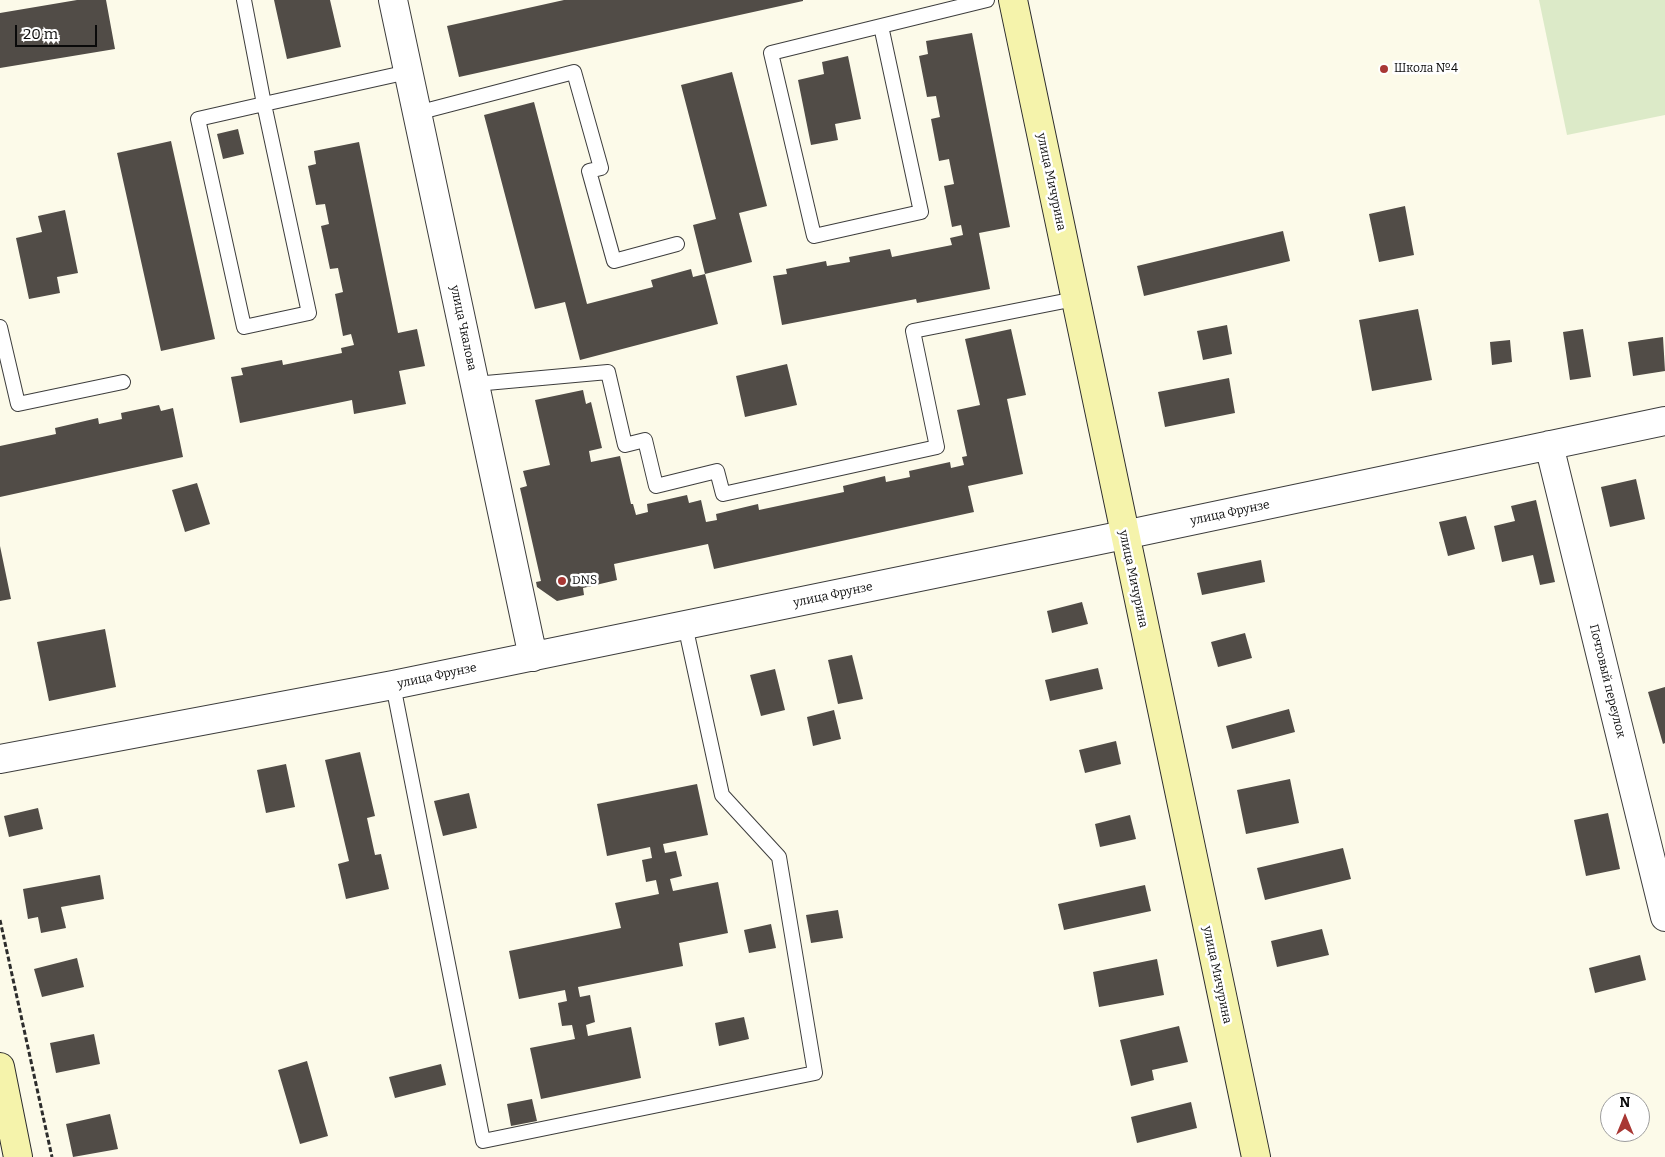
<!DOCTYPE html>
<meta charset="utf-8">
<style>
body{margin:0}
#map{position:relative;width:1665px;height:1157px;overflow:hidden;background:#fcfae9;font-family:Bitter,serif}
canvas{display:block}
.north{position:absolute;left:1600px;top:1092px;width:50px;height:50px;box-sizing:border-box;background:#fff;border:1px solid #9d9d9d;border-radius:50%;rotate:0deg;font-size:14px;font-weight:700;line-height:20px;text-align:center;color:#0a0a0a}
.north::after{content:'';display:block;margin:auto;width:18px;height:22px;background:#a83734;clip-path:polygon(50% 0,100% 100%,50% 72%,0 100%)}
.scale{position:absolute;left:15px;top:25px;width:82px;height:22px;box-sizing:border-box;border:2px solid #0a0a0a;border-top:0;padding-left:6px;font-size:15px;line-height:18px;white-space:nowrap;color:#0a0a0a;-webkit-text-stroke:4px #fff;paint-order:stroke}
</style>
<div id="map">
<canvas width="1665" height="1157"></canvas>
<div class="north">N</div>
<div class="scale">20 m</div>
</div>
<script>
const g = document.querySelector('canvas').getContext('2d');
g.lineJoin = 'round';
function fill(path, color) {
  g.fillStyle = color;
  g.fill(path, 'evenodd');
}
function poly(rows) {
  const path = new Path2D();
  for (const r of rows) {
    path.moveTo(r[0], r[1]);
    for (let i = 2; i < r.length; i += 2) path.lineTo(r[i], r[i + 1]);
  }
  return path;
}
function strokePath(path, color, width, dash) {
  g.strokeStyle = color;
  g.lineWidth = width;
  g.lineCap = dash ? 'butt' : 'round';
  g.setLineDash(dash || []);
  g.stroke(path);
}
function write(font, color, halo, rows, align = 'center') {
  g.font = font + ' Bitter,serif';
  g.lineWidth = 5;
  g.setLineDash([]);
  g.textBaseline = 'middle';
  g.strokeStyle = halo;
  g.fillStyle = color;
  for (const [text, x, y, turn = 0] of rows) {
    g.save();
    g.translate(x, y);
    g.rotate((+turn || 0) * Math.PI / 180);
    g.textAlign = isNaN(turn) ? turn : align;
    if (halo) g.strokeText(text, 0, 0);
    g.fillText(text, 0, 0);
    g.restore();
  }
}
const pitch = poly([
 [1539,0,1665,0,1665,115,1567,135]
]);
const building = poly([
 [77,0,106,0,115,49,0,68,0,13],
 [274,0,330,0,341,47,287,59],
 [564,0,803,0,803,1,459,77,447,26],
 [972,33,1010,227,979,233,990,289,917,303,916,299,782,325,773,276,787,274,786,269,826,261,827,266,850,262,849,257,890,249,892,257,952,245,950,238,963,235,961,225,952,227,944,186,954,184,949,159,939,161,931,119,940,117,936,96,927,97,919,56,928,54,926,41],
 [848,56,861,119,835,124,838,140,811,145,798,80,824,74,822,62],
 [732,72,767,206,739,213,752,262,705,274,718,324,580,360,565,302,535,309,484,115,534,102,587,304,653,287,651,280,691,269,693,277,705,274,693,225,716,219,681,85],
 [238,129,244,154,223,159,217,134],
 [171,141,215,339,161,351,117,153],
 [359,142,398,333,417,329,425,366,399,371,406,404,354,414,352,400,240,423,231,377,243,375,241,368,282,360,283,365,342,353,341,348,354,345,351,334,343,336,335,294,343,292,338,268,330,269,321,226,329,224,325,204,316,205,308,166,316,164,314,151],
 [1405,206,1414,255,1379,262,1369,214],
 [65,210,78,273,57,277,60,293,29,299,16,238,42,232,38,216],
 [1283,231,1290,261,1144,296,1137,266],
 [1418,309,1432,380,1372,391,1359,320],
 [1227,325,1232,354,1203,360,1197,331],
 [1011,329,1026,395,1007,399,1023,474,968,486,974,512,714,569,708,544,614,564,617,580,583,588,584,595,557,601,537,587,536,582,541,581,520,488,527,486,523,471,550,465,535,400,583,390,586,404,591,402,602,448,589,451,591,462,620,456,631,504,633,504,636,515,648,512,647,504,687,495,689,503,701,500,706,522,717,520,716,514,758,504,759,510,844,492,843,486,885,476,886,482,910,477,909,471,950,462,951,468,964,465,962,457,967,456,957,410,980,405,965,339],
 [1583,329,1591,377,1570,380,1563,332],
 [1663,337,1665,371,1633,376,1628,342],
 [1510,340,1512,362,1492,365,1490,342],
 [787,364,797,405,745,417,736,376],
 [1229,378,1235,413,1165,427,1158,392],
 [159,405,161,411,173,408,183,457,0,497,0,446,56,434,55,428,98,418,99,424,122,419,121,413],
 [1636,479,1645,519,1610,527,1601,487],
 [197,483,210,524,185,532,172,490],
 [1536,500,1555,582,1540,585,1533,555,1502,562,1494,526,1515,521,1511,506],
 [1466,516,1475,549,1448,556,1439,522],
 [0,546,11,599,0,601],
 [1261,560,1265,582,1202,595,1197,573],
 [1082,602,1088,624,1052,633,1047,611],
 [105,629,116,687,49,701,37,642],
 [1245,633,1252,658,1218,667,1211,642],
 [852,655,863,699,838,704,828,660],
 [1098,668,1103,689,1050,701,1045,680],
 [775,669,785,710,761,716,750,675],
 [1665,687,1665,743,1663,744,1648,692],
 [1289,709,1295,732,1232,749,1226,726],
 [834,710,841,739,813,746,807,717],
 [1116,741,1121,764,1085,773,1079,750],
 [360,752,375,816,367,818,375,855,381,854,389,889,346,899,338,864,349,861,325,760],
 [286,764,295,807,266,813,257,770],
 [1290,779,1299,823,1246,834,1237,790],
 [697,784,708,835,663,844,665,853,676,851,682,876,670,879,673,891,718,882,728,933,679,943,683,966,578,987,580,997,590,995,595,1022,586,1025,588,1036,631,1027,641,1078,541,1099,530,1048,575,1039,572,1025,562,1026,558,1003,567,1001,565,990,519,999,509,951,621,928,615,903,659,894,656,880,646,882,642,860,652,858,650,847,607,856,597,804],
 [469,793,477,828,443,836,434,801],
 [38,808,43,829,9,837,4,816],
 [1608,813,1620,869,1586,876,1574,820],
 [1130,815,1136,839,1100,847,1095,824],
 [1343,848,1351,879,1265,900,1257,868],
 [100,875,104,899,61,907,66,928,41,933,38,917,28,919,23,889],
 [1145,885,1151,911,1064,930,1058,904],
 [838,910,843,938,811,943,806,915],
 [771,924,776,948,749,953,744,930],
 [1322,929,1329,955,1277,967,1271,941],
 [1640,955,1646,980,1595,993,1589,968],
 [77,958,84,987,42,997,34,969],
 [1157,959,1164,995,1099,1007,1093,972],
 [744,1017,749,1039,719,1046,715,1023],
 [1179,1026,1188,1062,1152,1070,1154,1080,1131,1086,1120,1040],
 [94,1034,100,1064,56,1073,50,1043],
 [307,1061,328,1136,300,1144,278,1070],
 [441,1064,446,1085,395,1098,389,1077],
 [532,1099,537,1121,511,1126,507,1104],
 [1191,1102,1197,1128,1137,1143,1131,1117],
 [110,1114,118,1149,73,1157,66,1124]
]);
const path = poly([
 [0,920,52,1157]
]);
const lane = poly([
 [244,0,264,104,309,313,244,327,198,119,264,104,408,72],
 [881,26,921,212,814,236,771,53,987,0],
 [417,113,574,72,601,168,589,171,614,261,677,244],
 [0,327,18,404,123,382],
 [475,384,608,372,625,445,645,440,656,486,717,471,723,494,937,447,913,331,1075,299],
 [393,685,483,1141,815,1073,779,857,722,795,685,625]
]);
const street = poly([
 [393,0,533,657],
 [1549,445,1665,917],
 [0,759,393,685,1124,535,1665,421]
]);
const secondary = poly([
 [1013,0,1256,1157],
 [0,1067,18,1157]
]);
const markers = [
 [1384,69,5,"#a83734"],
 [562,581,5,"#a83734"]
];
const poiNames = [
 ["Школа №4",1394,69],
 ["DNS",572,581]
];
const streetNames = [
 ["улица Мичурина",1051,182,78],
 ["улица Чкалова",463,328,78],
 ["улица Фрунзе",1230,513,-12],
 ["улица Мичурина",1133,579,78],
 ["улица Фрунзе",833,595,-12],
 ["улица Фрунзе",437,676,-12],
 ["Почтовый переулок",1607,681,76],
 ["улица Мичурина",1217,975,78]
];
fill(pitch, '#dceac8');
fill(building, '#514c47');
strokePath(lane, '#3d3d3d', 16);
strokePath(street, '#3d3d3d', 30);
strokePath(secondary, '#2c2c2c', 30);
strokePath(path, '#2c2c2c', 3, [5, 2.5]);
strokePath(lane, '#fff', 14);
strokePath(street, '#fff', 28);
strokePath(secondary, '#f5f3ab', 28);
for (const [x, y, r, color] of markers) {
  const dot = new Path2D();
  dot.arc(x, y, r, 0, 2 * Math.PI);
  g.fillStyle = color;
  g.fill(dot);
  strokePath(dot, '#fff', 2);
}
write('12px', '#0a0a0a', '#fff', poiNames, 'left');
write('12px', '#0a0a0a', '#fff', streetNames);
</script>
